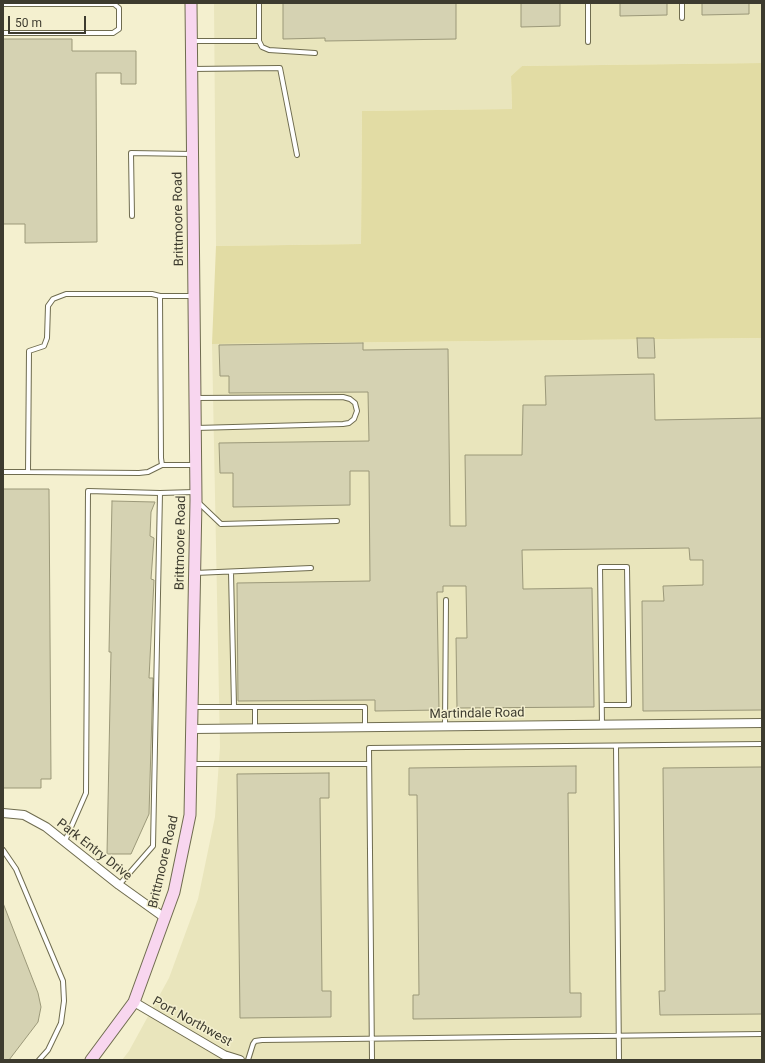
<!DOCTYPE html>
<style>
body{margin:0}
#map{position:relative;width:765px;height:1063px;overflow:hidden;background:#f4f0cf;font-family:Roboto,sans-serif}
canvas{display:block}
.frame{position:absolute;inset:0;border:4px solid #3d3b2f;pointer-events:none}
.scale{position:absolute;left:8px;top:16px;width:78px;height:18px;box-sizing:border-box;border:2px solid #3d3b2f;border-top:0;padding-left:5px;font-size:12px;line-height:14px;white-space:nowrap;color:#3d3b2f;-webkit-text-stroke:3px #f4f0cf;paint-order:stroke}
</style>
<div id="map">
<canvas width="765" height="1063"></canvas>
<div class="frame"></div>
<div class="scale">50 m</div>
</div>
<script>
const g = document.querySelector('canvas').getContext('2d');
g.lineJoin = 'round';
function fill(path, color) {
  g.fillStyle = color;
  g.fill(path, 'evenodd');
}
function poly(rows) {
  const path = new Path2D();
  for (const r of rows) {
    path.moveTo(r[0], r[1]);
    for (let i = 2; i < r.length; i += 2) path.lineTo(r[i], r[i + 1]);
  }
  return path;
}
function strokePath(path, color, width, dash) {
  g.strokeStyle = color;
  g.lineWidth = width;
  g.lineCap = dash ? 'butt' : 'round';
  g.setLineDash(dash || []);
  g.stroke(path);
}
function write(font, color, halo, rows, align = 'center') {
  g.font = font + ' Roboto,sans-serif';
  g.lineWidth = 3;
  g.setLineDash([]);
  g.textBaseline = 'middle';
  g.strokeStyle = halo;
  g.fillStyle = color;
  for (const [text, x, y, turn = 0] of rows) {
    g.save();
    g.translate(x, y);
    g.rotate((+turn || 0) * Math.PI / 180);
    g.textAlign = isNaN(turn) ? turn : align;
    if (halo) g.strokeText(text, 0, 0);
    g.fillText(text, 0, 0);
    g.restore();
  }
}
const built = poly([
 [214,3,762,3,762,63,522,66,511,76,512,109,362,111,361,244,216,246],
 [762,338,762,1060,122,1060,129,1051,169,978,198,899,215,817,220,747,212,344]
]);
const green = poly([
 [762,63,762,338,212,344,216,246,361,244,362,111,512,109,511,76,522,66]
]);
const building = poly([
 [283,3,456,3,456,39,325,41,325,38,283,39,283,3],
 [521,3,560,3,560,26,521,27,521,3],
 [620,3,667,3,667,15,620,16,620,3],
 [702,3,749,3,749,14,702,15,702,3],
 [3,39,72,39,72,51,136,51,136,84,121,84,121,73,96,73,97,242,25,243,25,224,3,224,3,39],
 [637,338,654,338,655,358,638,358,637,338],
 [363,343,363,350,448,349,450,526,466,526,465,455,522,455,523,405,546,405,545,376,654,374,655,420,762,418,762,710,643,711,642,601,664,601,663,586,703,585,703,560,690,560,689,548,522,550,523,589,592,588,594,707,457,708,456,638,467,638,466,586,443,586,443,592,437,592,439,710,375,711,375,700,238,701,237,583,370,581,369,471,350,471,350,505,233,507,233,473,220,473,219,443,369,441,368,392,229,393,229,376,220,376,219,345,363,343],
 [3,489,49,489,51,779,41,779,41,788,3,788,3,489],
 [112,501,155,502,151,512,150,536,154,538,151,579,154,580,149,678,153,678,149,814,131,854,107,854,111,652,109,652,112,501],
 [576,766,576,793,568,793,570,993,581,993,581,1017,413,1019,413,995,419,995,417,795,409,795,409,768,576,766],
 [762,767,762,1014,660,1015,659,991,665,991,663,768,762,767],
 [329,773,329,798,320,798,322,991,331,991,331,1017,240,1018,237,774,329,773],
 [3,903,38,993,41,1007,38,1022,9,1060,3,1060,3,903]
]);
const lane = poly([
 [682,3,682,18],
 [3,4,114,4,119,8,119,29,113,33,3,33],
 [192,41,259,41,259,3],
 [259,41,262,47,269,50,315,53],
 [588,42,588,3],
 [192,69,280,68,297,155],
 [132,216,131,153,192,154],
 [160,296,152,294,66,294,53,299,48,306,47,338,44,346,29,351,28,472,139,473,148,472,162,465],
 [194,296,160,296,161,458,162,465,195,465],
 [196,398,343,397,350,399,355,403,357,411,354,419,349,423,343,424,196,428],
 [3,472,28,472],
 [160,493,195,492],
 [199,503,221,524,337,521],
 [231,572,234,706],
 [195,573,311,568],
 [602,705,629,705,627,567,600,567,602,725],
 [193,707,365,707,365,727],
 [255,707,255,728],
 [445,726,446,600],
 [616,746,619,1060],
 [192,764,369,764],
 [65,841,86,793,88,491,160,493,153,846,119,885],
 [3,850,16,869,63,981,64,1001,61,1023,48,1050,39,1060],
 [248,1060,253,1044,255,1041,262,1040,762,1034],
 [372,1060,369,748,762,744]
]);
const street = poly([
 [193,729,762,723],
 [3,813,24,815,46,827,119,885,165,918],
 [134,1002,224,1055,240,1060]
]);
const secondary = poly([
 [91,1060,134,1002,174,892,190,815,196,500,191,3]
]);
const streetNames = [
 ["Brittmoore Road",179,219,-91],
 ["Brittmoore Road",181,543,-89],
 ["Martindale Road",477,714,-1],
 ["Park Entry Drive",94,850,38],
 ["Brittmoore Road",164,862,-77],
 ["Port Northwest",192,1022,29]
];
fill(built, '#e9e5bc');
fill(green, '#e2dca4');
fill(building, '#d5d2b2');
strokePath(building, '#9b9879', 1);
strokePath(lane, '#6f6c4f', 6);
strokePath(street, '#6f6c4f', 10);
strokePath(secondary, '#6f6c4f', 13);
strokePath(lane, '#fff', 4);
strokePath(street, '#fff', 8);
strokePath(secondary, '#f8d6ef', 11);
write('13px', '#3d3b2f', '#f4f0cf', streetNames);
</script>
